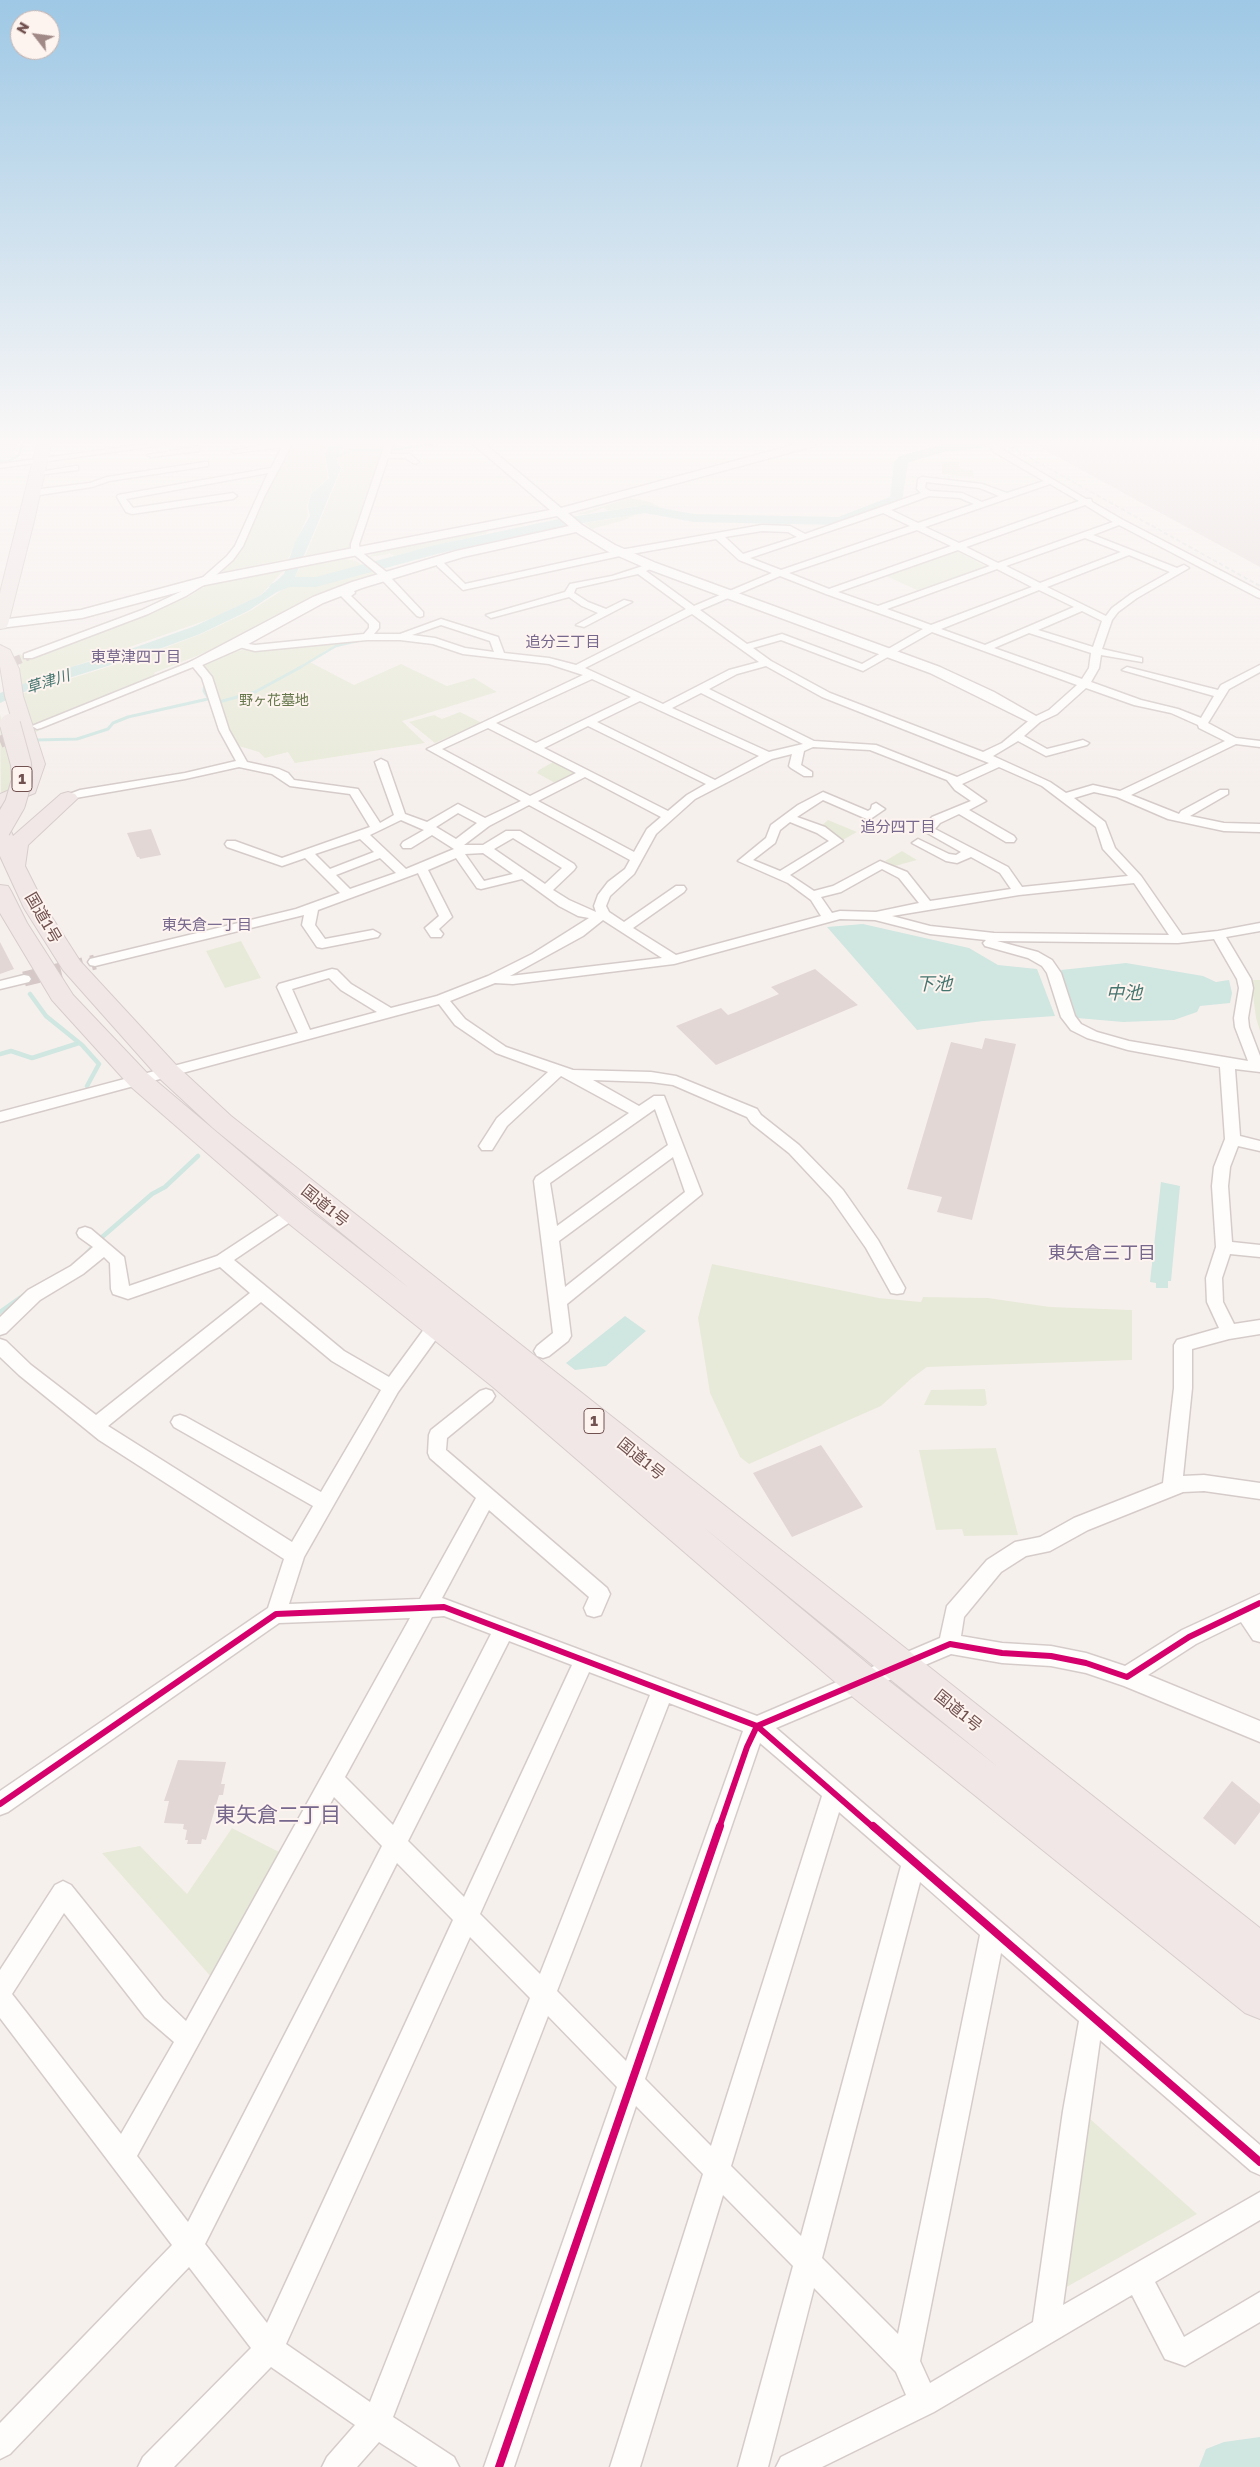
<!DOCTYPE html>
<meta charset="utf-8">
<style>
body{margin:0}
#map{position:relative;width:1260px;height:2467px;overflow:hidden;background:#f6f0ed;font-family:"Golos Text",sans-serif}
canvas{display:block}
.north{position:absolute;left:10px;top:10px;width:50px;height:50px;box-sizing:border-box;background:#fdf3ef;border:1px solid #c5b3af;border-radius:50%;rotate:300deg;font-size:14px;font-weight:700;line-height:20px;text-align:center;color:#725250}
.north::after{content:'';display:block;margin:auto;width:18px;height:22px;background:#a08987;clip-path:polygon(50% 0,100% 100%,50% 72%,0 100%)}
</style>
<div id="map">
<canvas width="1260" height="2467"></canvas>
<div class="north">N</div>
</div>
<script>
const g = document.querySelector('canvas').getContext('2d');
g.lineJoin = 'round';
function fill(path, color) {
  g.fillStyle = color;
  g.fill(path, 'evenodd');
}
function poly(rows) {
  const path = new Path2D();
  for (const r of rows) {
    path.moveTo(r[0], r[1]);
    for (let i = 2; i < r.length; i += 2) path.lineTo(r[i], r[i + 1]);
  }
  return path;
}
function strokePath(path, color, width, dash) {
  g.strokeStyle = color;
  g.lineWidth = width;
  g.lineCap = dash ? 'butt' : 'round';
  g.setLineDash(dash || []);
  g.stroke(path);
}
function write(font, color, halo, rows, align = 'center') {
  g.font = font + ' "Golos Text","Noto Sans JP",sans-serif';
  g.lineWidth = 4;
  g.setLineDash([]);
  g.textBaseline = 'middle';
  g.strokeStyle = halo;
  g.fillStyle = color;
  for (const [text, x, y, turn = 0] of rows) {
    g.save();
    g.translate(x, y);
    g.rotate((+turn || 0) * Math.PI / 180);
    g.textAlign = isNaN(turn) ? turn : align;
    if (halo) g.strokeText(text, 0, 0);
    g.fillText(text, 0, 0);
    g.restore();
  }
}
const industrial = poly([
 [1056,444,1260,444,1260,567,1037,446]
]);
const education = poly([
 [0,444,17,444,14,457,0,461]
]);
const green = poly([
 [290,444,328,444,325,454,328,478,311,494,307,506,308,516,288,559,222,572,242,546],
 [341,444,386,444,350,548,305,556,342,468,335,459,343,446],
 [942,462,959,462,960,469,973,470,974,478,942,474],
 [630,498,650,502,662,508,638,506,608,511,604,508,587,514,577,514],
 [635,511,648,511,665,514,638,513,625,520,592,529,584,523,617,518,615,516,618,514],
 [486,531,488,533,394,556,388,552,389,554,369,557,374,552],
 [955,550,987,567,921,592,884,575],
 [345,559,356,561,367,568,316,580,295,577,300,567],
 [369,569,376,575,232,642,154,673,155,675,138,684,34,727,40,730,34,733,21,694,143,656,201,634,250,611,290,585,306,582,316,584],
 [283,571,261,595,213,618,20,685,20,654,28,659,147,614,186,596,188,597,205,586],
 [344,641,345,643,325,651,310,662,354,685,401,664,447,686,474,678,497,692,402,721,425,743,295,763,288,752,265,758,259,752,239,746,234,739,218,706,203,666,207,662,233,651],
 [460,712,482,723,435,743,409,722,434,715,442,719],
 [0,714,12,763,9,796,1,797],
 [555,761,573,771,573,774,555,783,537,773,539,770],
 [828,820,857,832,841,841,820,827],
 [902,851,917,860,895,866,885,861],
 [241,941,261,978,225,988,206,951],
 [1251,980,1260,980,1260,1031,1256,1018],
 [712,1264,879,1298,921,1302,923,1297,988,1298,1050,1307,1132,1310,1132,1360,927,1367,912,1378,881,1406,749,1464,740,1457,710,1393,698,1318],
 [985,1389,987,1404,984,1406,924,1405,931,1390],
 [996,1448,1018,1535,964,1536,962,1529,936,1530,919,1450],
 [232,1828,281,1853,212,1978,102,1853,140,1846,187,1894],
 [1089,2118,1197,2214,1063,2289]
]);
const water = poly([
 [329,444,341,444,343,446,335,459,341,468,295,577,302,578,305,581,289,584,248,611,200,634,143,655,24,692,0,703,0,693,48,674,125,651,195,626,261,595,284,574,295,542,310,516,308,506,311,494,329,478,325,454],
 [863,924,969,948,998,965,1037,969,1055,1016,983,1021,917,1030,827,927],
 [1126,963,1203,976,1216,982,1229,980,1232,993,1230,1003,1200,1006,1197,1012,1174,1020,1123,1022,1077,1018,1061,970],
 [1161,1182,1180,1186,1171,1281,1168,1281,1168,1288,1156,1288,1156,1283,1150,1282],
 [625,1316,646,1331,606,1366,575,1370,566,1363]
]);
const streamFar2 = poly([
 [392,450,433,444],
 [331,459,352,450,383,450],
 [0,462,9,461,19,455,22,444],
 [299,668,336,646,362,640]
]);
const streamFar1 = poly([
 [205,682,204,691,212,704,255,692,301,667],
 [36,740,77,739,108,729,113,723,128,717,208,699]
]);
const stream = poly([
 [30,994,46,1016,82,1045,99,1064,87,1086],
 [0,1054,11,1051,32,1058,79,1043],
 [87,1253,101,1238,152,1194,165,1187,198,1156],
 [0,1312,24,1295]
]);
const river = poly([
 [942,444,988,444,981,448,943,452,910,462,908,463,902,502,839,525,694,522,645,513,564,526,437,554,316,587,290,587,277,592,269,587,271,584,287,577,316,577,435,545,559,519,645,505,694,514,838,517,890,497,894,462,900,456,942,444],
 [1260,2437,1260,2467,1199,2467,1206,2449,1224,2442,1260,2437]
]);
const building = poly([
 [151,829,161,855,140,859,139,857,137,857,127,833],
 [0,942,14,969,0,974],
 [815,969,858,1005,716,1065,676,1026,721,1008,728,1015,736,1012,779,994,771,987],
 [985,1038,1016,1044,972,1220,937,1212,942,1197,907,1189,951,1042,982,1049],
 [821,1445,863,1507,792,1537,753,1473],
 [178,1760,226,1762,221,1784,225,1784,223,1795,219,1795,206,1840,202,1839,201,1844,187,1844,188,1840,185,1840,187,1830,183,1829,184,1824,164,1823,169,1801,164,1801],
 [1232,1781,1260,1804,1260,1812,1235,1845,1203,1818]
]);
const streetTunnelFar2 = poly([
 [0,667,28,656]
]);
const streetTunnelFar1 = poly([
 [0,742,24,732]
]);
const streetTunnel = poly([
 [24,979,95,962]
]);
const street = poly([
 [147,444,169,444,0,468,0,464,147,444],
 [269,444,292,444,264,497,243,546,233,560,207,583,186,596,148,614,32,658,24,658,24,654,142,610,180,592,201,579,227,556,235,546,268,473,126,499,133,508,233,493,237,496,233,499,132,514,126,512,117,497,118,495,271,468,282,447,235,453,231,451,269,444],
 [385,444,393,444,390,454,410,454,419,462,415,464,405,458,388,458,359,544,360,551,389,574,391,578,423,612,423,616,420,617,417,616,383,581,381,577,351,552,351,544,385,444],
 [988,444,996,444,1000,448,1086,499,1091,499,1092,502,1123,520,1260,591,1260,598,1257,597,1119,525,1093,535,1177,568,1184,565,1189,568,1137,598,1118,612,1112,620,1102,649,1142,658,1142,662,1101,655,1099,668,1091,682,1141,700,1178,709,1201,718,1214,696,1122,670,1127,667,1218,690,1221,685,1260,665,1260,672,1229,689,1208,723,1236,738,1260,741,1260,747,1236,744,1131,795,1179,814,1181,811,1220,790,1228,790,1228,794,1190,816,1224,823,1260,824,1260,832,1224,831,1168,819,1117,797,1094,792,1074,798,1105,822,1115,848,1141,876,1182,935,1218,931,1260,923,1260,931,1226,937,1251,979,1253,988,1248,1018,1249,1027,1260,1056,1260,1072,1235,1069,1240,1136,1260,1141,1260,1151,1238,1146,1230,1167,1228,1186,1232,1242,1260,1245,1260,1257,1230,1254,1222,1278,1223,1302,1234,1324,1260,1320,1260,1334,1229,1339,1192,1349,1192,1388,1183,1476,1204,1475,1260,1483,1260,1499,1204,1491,1183,1492,1088,1530,1050,1551,1026,1556,1001,1572,964,1617,961,1636,1002,1643,1051,1646,1086,1653,1125,1666,1182,1630,1260,1594,1260,1642,1253,1640,1241,1622,1196,1644,1148,1675,1260,1721,1260,1742,1124,1686,1086,1673,1051,1666,1002,1663,951,1654,776,1728,1260,2145,1260,2175,1251,2171,1100,2040,1063,2305,1260,2192,1260,2220,1155,2282,1184,2337,1260,2292,1260,2322,1185,2366,1165,2359,1132,2295,934,2412,822,2467,776,2467,781,2457,906,2395,896,2372,814,2288,768,2467,738,2467,793,2266,723,2195,640,2467,610,2467,703,2174,636,2106,514,2467,484,2467,617,2087,548,2016,393,2417,454,2457,459,2467,418,2467,379,2442,357,2467,322,2467,327,2457,355,2425,271,2367,174,2467,138,2467,143,2457,251,2348,189,2267,10,2454,0,2459,0,2423,172,2245,0,2018,0,1970,55,1885,63,1881,71,1885,163,1999,186,2021,410,1618,279,1623,8,1812,0,1815,0,1791,268,1608,284,1559,99,1440,19,1375,0,1357,0,1339,6,1341,31,1365,96,1415,250,1293,220,1267,128,1299,113,1294,111,1289,110,1263,104,1257,83,1274,40,1300,6,1333,0,1335,0,1317,28,1290,71,1266,93,1247,79,1237,77,1233,79,1229,85,1227,91,1229,124,1257,129,1286,217,1256,293,1206,299,1208,301,1212,299,1216,234,1260,344,1351,389,1377,430,1321,436,1319,442,1321,445,1326,442,1331,398,1392,304,1557,289,1604,420,1599,476,1498,430,1458,428,1453,429,1435,431,1430,480,1391,486,1389,492,1391,495,1396,492,1401,447,1438,446,1450,607,1588,610,1594,601,1615,594,1617,587,1615,584,1608,589,1597,489,1510,442,1598,757,1716,940,1638,947,1606,987,1560,1015,1542,1040,1537,1074,1518,1163,1483,1174,1388,1174,1345,1177,1340,1219,1328,1207,1302,1206,1278,1216,1247,1212,1186,1214,1167,1225,1139,1220,1067,1128,1050,1087,1038,1071,1030,1061,1017,1047,973,1042,966,1028,958,985,946,983,943,986,940,930,934,875,920,840,919,674,964,513,984,495,983,450,1001,465,1019,506,1047,573,1070,651,1072,676,1076,757,1109,761,1115,799,1145,843,1190,878,1240,905,1288,903,1293,897,1294,891,1293,866,1248,831,1198,789,1153,751,1123,747,1117,673,1085,651,1082,593,1080,639,1106,654,1096,664,1096,702,1194,567,1304,571,1336,568,1341,549,1356,543,1358,537,1356,534,1351,537,1346,553,1333,534,1181,536,1177,629,1113,561,1076,507,1126,492,1150,482,1150,479,1146,497,1118,548,1072,496,1053,455,1025,439,1004,0,1122,0,1112,298,1033,277,987,279,984,332,969,337,970,351,984,391,1008,437,996,488,976,532,954,589,918,578,916,559,906,522,879,481,889,477,888,456,858,428,870,452,917,439,929,443,934,441,937,431,937,425,928,439,916,418,873,318,910,315,925,325,939,373,930,380,934,378,937,322,948,317,947,302,925,304,915,95,966,90,965,88,962,90,959,296,909,340,893,305,858,282,866,227,847,225,844,227,841,235,841,282,858,370,827,350,794,290,786,272,774,239,767,185,779,64,800,64,796,80,790,185,773,236,761,219,730,202,678,193,667,41,728,37,729,32,726,195,660,199,661,212,677,229,730,247,762,279,769,288,773,294,780,358,789,380,823,394,815,375,762,381,759,387,762,405,814,427,822,458,804,485,818,521,801,427,749,583,675,549,664,463,654,433,644,400,640,367,640,255,651,231,645,236,642,255,645,364,634,369,628,369,624,340,595,345,592,346,586,349,585,352,586,355,593,351,596,379,623,379,628,374,634,400,634,441,619,498,637,504,653,549,658,576,665,686,609,638,574,576,588,574,593,588,602,606,609,624,600,632,602,584,627,576,625,598,613,582,606,569,597,491,618,486,615,565,592,570,584,612,576,649,564,654,567,646,571,694,606,772,573,739,560,716,539,620,556,463,590,437,566,437,562,443,562,465,584,620,550,762,525,790,526,805,534,921,493,917,489,918,479,922,477,982,484,1007,493,1044,481,994,452,988,444],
 [926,482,980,488,999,496,982,502,962,493,930,491,925,488,926,482],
 [1050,484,1079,501,959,543,925,527,1050,484],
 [929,496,960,498,974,504,918,523,891,510,929,496],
 [1085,505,1113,522,998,563,966,547,1085,505],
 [883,513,910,526,781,570,750,558,883,513],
 [917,530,951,546,829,589,789,573,917,530],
 [762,531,788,532,797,537,743,554,725,537,762,531],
 [1085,538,1121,552,1040,583,1006,566,1085,538],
 [958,550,990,566,878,606,838,592,958,550],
 [1129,555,1170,572,1131,594,1112,608,1106,616,1047,587,1129,555],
 [997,569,1032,587,931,625,887,609,997,569],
 [780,576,826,594,923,629,862,664,782,634,747,644,700,610,780,576],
 [1039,590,1074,607,985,645,941,629,1039,590],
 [1082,611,1102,621,1093,647,1038,630,1082,611],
 [692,614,759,662,729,670,663,704,585,668,692,614],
 [441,625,490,641,494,652,465,648,435,638,412,635,441,625],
 [932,632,1077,685,1049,710,1032,718,1002,743,983,752,830,693,771,661,753,648,781,640,863,671,932,632],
 [1029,633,1091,653,1089,668,1082,679,994,648,1029,633],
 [766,666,822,697,989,763,957,777,876,745,814,741,709,689,737,674,766,666],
 [592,679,631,697,536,743,496,723,592,679],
 [1086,688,1134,705,1171,713,1198,725,1199,728,1225,741,1120,791,1093,785,1066,793,1050,782,993,756,1018,741,1046,756,1087,745,1089,743,1083,740,1047,749,1024,736,1040,722,1057,714,1086,688],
 [701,693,803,744,769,752,672,708,701,693],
 [640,701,659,710,759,756,715,780,597,722,640,701],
 [588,726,706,784,687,795,668,811,544,748,588,726],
 [488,728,531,750,576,773,530,796,442,749,488,728],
 [813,747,870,750,947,780,955,790,971,801,932,817,922,830,961,852,956,855,949,854,918,839,912,843,946,861,957,863,971,857,1000,873,1011,889,930,901,907,872,880,861,833,886,814,891,790,875,843,841,825,827,797,817,823,800,869,820,885,809,876,803,872,805,871,809,868,811,823,792,798,805,771,825,766,838,738,861,788,883,811,900,821,916,676,955,633,928,684,892,686,889,684,886,676,886,624,922,609,912,606,906,610,896,634,874,656,834,695,799,772,759,792,754,789,766,791,768,804,776,812,776,812,772,801,765,804,751,813,747],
 [999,767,1042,786,1096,827,1103,849,1128,876,1022,887,1008,867,935,829,940,823,959,814,1006,842,1014,842,1016,839,1014,836,969,810,986,801,962,784,999,767],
 [585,777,661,817,647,829,634,852,538,801,585,777],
 [529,805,630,860,625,869,608,882,598,895,594,906,596,912,569,900,553,890,574,870,576,867,574,864,520,831,506,831,483,845,464,845,489,826,529,805],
 [458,813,477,823,456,839,436,827,458,813],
 [401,820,424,830,403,842,401,845,403,848,411,848,432,835,454,849,406,869,370,835,401,820],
 [790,822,817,833,829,841,780,871,753,860,775,843,780,830,790,822],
 [513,838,562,868,545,884,494,849,513,838],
 [360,839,374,852,330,869,315,854,360,839],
 [483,853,513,874,484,881,465,854,483,853],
 [380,858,396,873,350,889,336,875,380,858],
 [882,869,899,878,919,903,876,912,840,911,832,913,821,897,841,892,882,869],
 [1134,883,1169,935,994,933,930,926,892,916,1019,895,1134,883],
 [603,920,662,958,510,976,583,936,603,920],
 [1214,939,1237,979,1239,988,1234,1018,1235,1027,1248,1061,1129,1041,1097,1032,1081,1024,1075,1016,1061,973,1052,960,1038,952,997,941,1178,943,1214,939],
 [329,978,341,990,377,1012,310,1030,292,989,329,978],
 [655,1109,668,1145,557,1226,550,1183,655,1109],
 [673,1157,685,1192,565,1287,559,1241,673,1157],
 [261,1302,332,1361,381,1390,321,1492,186,1417,180,1415,174,1417,171,1422,174,1427,313,1506,292,1542,108,1426,261,1302],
 [444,1616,491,1634,393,1825,345,1777,432,1617,444,1616],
 [509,1641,572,1665,464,1897,408,1841,509,1641],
 [589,1672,650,1695,540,1974,480,1914,589,1672],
 [669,1703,743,1731,626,2061,557,1991,669,1703],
 [760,1743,822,1796,711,2146,645,2079,760,1743],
 [334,1797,382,1846,188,2222,137,2156,334,1797],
 [839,1812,901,1866,801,2236,731,2166,839,1812],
 [397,1863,453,1920,267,2323,205,2244,397,1863],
 [920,1882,980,1935,898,2334,822,2258,920,1882],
 [64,1913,145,2017,174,2042,121,2134,12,1994,64,1913],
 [470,1937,530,1998,370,2402,286,2344,470,1937],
 [1001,1953,1079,2021,1063,2111,1033,2322,930,2383,920,2361,1001,1953],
 [196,447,199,447,199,451,151,457,147,455,196,447],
 [205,462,208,462,208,466,109,481,92,487,33,496,29,493,33,490,90,483,107,477,205,462],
 [75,466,78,466,78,470,38,475,34,473,75,466],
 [24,975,29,976,31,979,29,982,0,989,0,981,24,975]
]);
const secondary = poly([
 [473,444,485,444,561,508,797,444,815,444,814,446,568,513,582,525,615,545,656,563,940,667,994,692,1043,720,1036,724,1031,723,930,673,648,569,607,551,576,532,463,557,362,588,323,603,241,648,200,666,190,666,188,663,313,597,352,582,456,551,569,526,557,516,205,585,82,618,0,628,0,620,81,610,204,577,550,510,473,444]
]);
const highway = poly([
 [37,444,51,444,34,521,8,624,6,628,0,629,0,593,37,444],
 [0,645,10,650,19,669,23,696,45,764,35,793,0,807,0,794,19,786,25,764,5,696,0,666,0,645],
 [68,792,75,794,78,798,28,845,25,866,46,908,80,961,177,1066,231,1116,1260,1928,1260,2019,1245,2013,849,1694,493,1387,283,1219,130,1086,52,1000,0,913,0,885,8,886,11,891,27,923,73,995,148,1074,303,1205,409,1288,213,1128,159,1078,63,970,24,908,0,856,0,820,7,822,13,836,61,794,68,792],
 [702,1526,998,1767,875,1670,702,1526]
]);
const rail = poly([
 [1005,444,1260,586]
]);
const highwayBridge = poly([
 [0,830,15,804,22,780,21,764,10,724]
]);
const cyclewayFar1 = poly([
 [0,1804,276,1614,444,1607,757,1726,874,1828],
 [719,1828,747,1747,757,1726,950,1644,1002,1653,1051,1656,1086,1663,1127,1677,1189,1637,1260,1603]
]);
const cycleway = poly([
 [873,1826,1260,2162],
 [499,2467,720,1826]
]);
const farParknames = [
 ["野ヶ花墓地",274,701]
];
const farNeighbourhoodnames = [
 ["追分三丁目",563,642],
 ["東草津四丁目",136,657],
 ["追分四丁目",898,827],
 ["東矢倉一丁目",207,925]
];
const farWaternames = [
 ["草津川",48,682,-18]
];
const shields = [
 [22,779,20],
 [594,1421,20]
];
const shieldNames = [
 ["1",22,779],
 ["1",594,1421]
];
const streetNames = [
 ["国道1号",43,918,60],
 ["国道1号",325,1206,39],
 ["国道1号",641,1459,39],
 ["国道1号",958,1711,39]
];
const waterNames = [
 ["下池",934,984],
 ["中池",1124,993]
];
const neighbourhoodNames = [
 ["東矢倉三丁目",1102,1253]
];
const nearNeighbourhoodnames = [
 ["東矢倉二丁目",278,1815]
];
fill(industrial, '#e8dfdc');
fill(education, '#f0eaf2');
fill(green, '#e8ead9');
fill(water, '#d0e6e1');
strokePath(streamFar2, '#d0e6e1', 2.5);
strokePath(streamFar1, '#d0e6e1', 3);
strokePath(stream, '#d0e6e1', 4.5);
fill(river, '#d0e6e1');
fill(building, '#e2d7d5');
strokePath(streetTunnelFar2, '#d5c8c6', 9, [9, 4.5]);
strokePath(streetTunnelFar1, '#d5c8c6', 12, [12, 5.5]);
strokePath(streetTunnel, '#d5c8c6', 15, [15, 8]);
strokePath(street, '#d5ccca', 3);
strokePath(secondary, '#d5cbca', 3);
strokePath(highway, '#d7cdcc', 2);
fill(street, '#fefdfc');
fill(secondary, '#fefdfc');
fill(highway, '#f0e7e6');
strokePath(rail, '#e4e2e4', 2, [4.5, 2.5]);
strokePath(highwayBridge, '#d7cdcc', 22, []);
strokePath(highwayBridge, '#f0e7e6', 20);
strokePath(cyclewayFar1, '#d6006c', 6);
strokePath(cycleway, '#d6006c', 8);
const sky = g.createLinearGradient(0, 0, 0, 789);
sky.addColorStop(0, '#9ec8e5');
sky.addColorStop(0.56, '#fbf8f7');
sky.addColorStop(1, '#fbf8f700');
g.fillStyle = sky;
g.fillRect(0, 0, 1260, 789);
write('14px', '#647649', '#fdf3ef', farParknames);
write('15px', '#76678d', '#fdf3ef', farNeighbourhoodnames);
write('italic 15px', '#45756f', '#fdf3ef', farWaternames);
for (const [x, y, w] of shields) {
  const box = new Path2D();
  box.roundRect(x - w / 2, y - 12.5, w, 25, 4);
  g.fillStyle = '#fdf3ef';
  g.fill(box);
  strokePath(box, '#725250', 1);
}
write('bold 15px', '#725250', null, shieldNames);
write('16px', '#725250', '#fdf3ef', streetNames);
write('italic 18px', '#45756f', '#fdf3ef', waterNames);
write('18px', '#76678d', '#fdf3ef', neighbourhoodNames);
write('21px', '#76678d', '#fdf3ef', nearNeighbourhoodnames);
</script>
